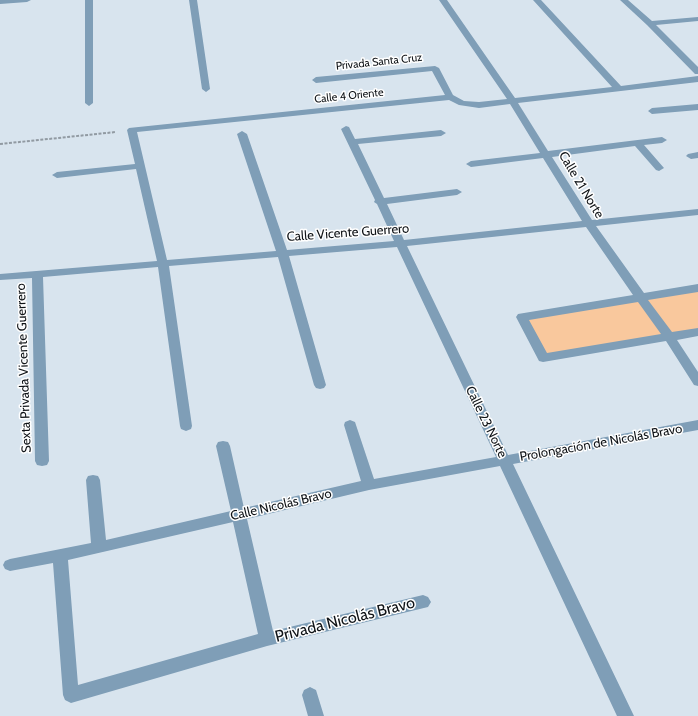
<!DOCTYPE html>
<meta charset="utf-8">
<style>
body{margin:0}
canvas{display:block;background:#d8e4ee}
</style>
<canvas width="698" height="716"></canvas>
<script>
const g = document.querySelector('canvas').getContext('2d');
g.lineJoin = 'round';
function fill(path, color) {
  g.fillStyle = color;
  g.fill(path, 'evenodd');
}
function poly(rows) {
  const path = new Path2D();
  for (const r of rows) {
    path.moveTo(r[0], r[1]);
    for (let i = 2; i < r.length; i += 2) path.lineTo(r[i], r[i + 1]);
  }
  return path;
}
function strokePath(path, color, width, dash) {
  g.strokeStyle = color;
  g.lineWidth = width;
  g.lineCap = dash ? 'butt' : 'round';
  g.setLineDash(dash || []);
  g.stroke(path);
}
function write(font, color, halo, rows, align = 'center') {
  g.font = font + ' Cabin,sans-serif';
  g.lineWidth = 3;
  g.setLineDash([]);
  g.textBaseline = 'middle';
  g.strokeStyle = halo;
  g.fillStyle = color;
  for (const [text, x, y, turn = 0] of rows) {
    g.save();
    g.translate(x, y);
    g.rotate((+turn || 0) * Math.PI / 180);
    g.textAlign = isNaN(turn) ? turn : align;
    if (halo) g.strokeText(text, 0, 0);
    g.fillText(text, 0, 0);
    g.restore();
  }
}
const green = poly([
 [698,291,698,329,546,354,526,318]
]);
const path = poly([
 [0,144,116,132]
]);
const street = poly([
 [0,0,31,0,27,2,0,4,0,0],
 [85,0,93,0,93,103,89,106,85,103,85,0],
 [189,0,197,0,210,89,206,92,202,89,189,0],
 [439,0,447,0,515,98,612,87,533,0,541,0,621,86,698,76,698,82,518,103,548,151,662,137,667,140,662,143,644,145,664,168,659,171,656,170,635,146,552,157,592,220,698,209,698,215,596,226,644,293,698,284,698,292,648,300,672,332,698,328,698,336,677,340,698,372,698,386,694,385,666,341,543,362,539,361,516,317,518,314,633,295,586,227,407,246,508,455,698,420,698,430,513,464,634,716,617,716,500,466,369,490,247,519,273,631,423,595,428,597,431,602,428,607,267,646,71,703,65,700,63,695,53,563,10,571,5,569,3,565,5,561,10,559,91,543,86,480,88,476,93,475,98,476,100,480,106,540,231,511,216,446,218,442,223,441,228,442,230,446,244,508,361,481,344,425,345,422,350,420,355,422,374,479,496,457,397,247,289,256,326,385,324,388,320,389,316,388,314,385,278,257,169,266,192,426,191,429,186,431,181,429,180,426,158,267,43,277,49,461,47,465,42,466,37,465,35,461,32,278,0,280,0,274,157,261,136,169,57,178,52,175,57,172,135,164,127,130,129,128,445,95,432,71,316,83,312,80,316,77,435,66,439,68,453,95,464,101,479,102,507,99,439,0],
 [449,100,459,105,479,108,510,104,540,153,471,161,466,164,471,167,543,158,582,221,404,240,387,204,457,195,462,192,457,189,384,198,358,144,441,136,446,133,441,130,355,139,349,127,346,126,341,129,375,200,374,202,377,204,394,241,287,250,247,134,242,131,237,134,276,251,167,260,137,132,449,100],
 [638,302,661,334,547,353,529,320,638,302],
 [233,522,258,634,78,685,68,560,233,522],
 [620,0,628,0,652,21,698,17,698,21,656,25,698,67,698,74,695,74,647,25,620,0],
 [698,104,698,110,652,114,648,111,652,108,698,104],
 [698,152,698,158,691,159,686,156,688,154,698,152],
 [310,687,316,690,324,716,308,716,302,695,304,690,310,687]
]);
const farStreetnames = [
 ["Privada Santa Cruz",379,62,-6],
 ["Calle 4 Oriente",349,96,-6]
];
const streetNames = [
 ["Calle 21 Norte",581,185,59],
 ["Calle Vicente Guerrero",348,233,-4],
 ["Sexta Privada Vicente Guerrero",24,368,-92],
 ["Calle 23 Norte",486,422,64],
 ["Prolongación de Nicolás Bravo",601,443,-10],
 ["Calle Nicolás Bravo",281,505,-13]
];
const nearStreetnames = [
 ["Privada Nicolás Bravo",345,620,-14]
];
fill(green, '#f9c89d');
strokePath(path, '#919aa2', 2, [3, 1.5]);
fill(street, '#7f9eb7');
write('11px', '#0f1317', '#fff', farStreetnames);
write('13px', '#0f1317', '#fff', streetNames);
write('16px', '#0f1317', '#fff', nearStreetnames);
</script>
